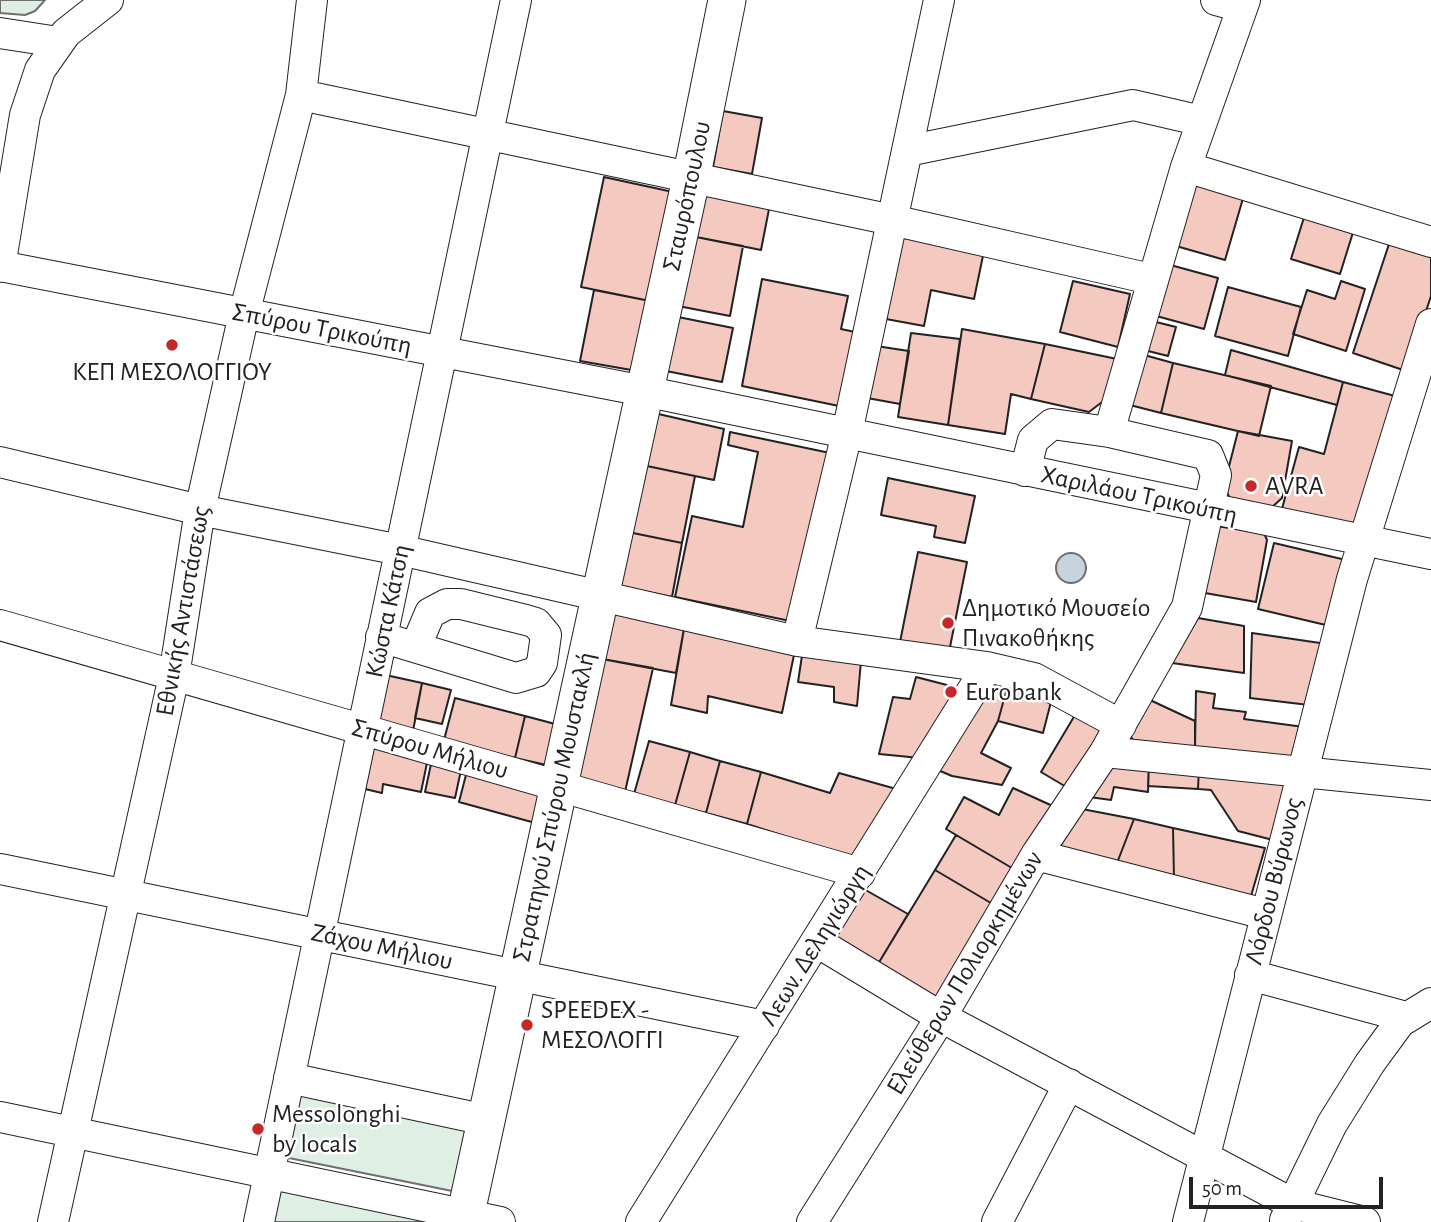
<!DOCTYPE html>
<meta charset="utf-8">
<style>
body{margin:0}
#map{position:relative;width:1431px;height:1222px;overflow:hidden;background:#fff;font-family:"Alegreya Sans",sans-serif}
canvas{display:block}
.scale{position:absolute;left:1189px;top:1177px;width:194px;height:32px;box-sizing:border-box;border:4px solid #222;border-top:0;padding-left:9px;font-size:21px;line-height:24px;white-space:nowrap;color:#222;-webkit-text-stroke:5px #fff;paint-order:stroke}
</style>
<div id="map">
<canvas width="1431" height="1222"></canvas>
<div class="scale">50 m</div>
</div>
<script>
const g = document.querySelector('canvas').getContext('2d');
g.lineJoin = 'round';
function fill(path, color) {
  g.fillStyle = color;
  g.fill(path, 'evenodd');
}
function poly(rows) {
  const path = new Path2D();
  for (const r of rows) {
    if (r.length === 3) {
      path.moveTo(r[0] + r[2], r[1]);
      path.arc(r[0], r[1], r[2], 0, 2 * Math.PI);
      continue;
    }
    path.moveTo(r[0], r[1]);
    for (let i = 2; i < r.length; i += 2) path.lineTo(r[i], r[i + 1]);
  }
  return path;
}
function strokePath(path, color, width, dash) {
  g.strokeStyle = color;
  g.lineWidth = width;
  g.lineCap = dash ? 'butt' : 'round';
  g.setLineDash(dash || []);
  g.stroke(path);
}
function write(font, color, halo, rows, align = 'center') {
  g.font = font + ' "Alegreya Sans",sans-serif';
  g.lineWidth = 5;
  g.setLineDash([]);
  g.textBaseline = 'middle';
  g.strokeStyle = halo;
  g.fillStyle = color;
  for (const [text, x, y, turn = 0] of rows) {
    g.save();
    g.translate(x, y);
    g.rotate((+turn || 0) * Math.PI / 180);
    g.textAlign = isNaN(turn) ? turn : align;
    if (halo) g.strokeText(text, 0, 0);
    g.fillText(text, 0, 0);
    g.restore();
  }
}
const green = poly([
 [0,0,45,0,35,11,25,15,0,13,0,0],
 [298,1092,476,1129,462,1193,284,1157,298,1092],
 [276,1188,444,1222,269,1222,276,1188]
]);
const water = poly([
 [1071,568,15]
]);
const building = poly([
 [723,111,762,118,752,174,713,167,723,111],
 [604,177,673,192,650,301,581,287,604,177],
 [1194,182,1244,195,1225,260,1176,246,1194,182],
 [700,189,770,204,761,250,691,236,700,189],
 [1306,211,1355,226,1340,274,1291,259,1306,211],
 [903,235,984,251,974,299,931,290,924,326,886,319,903,235],
 [691,236,743,246,730,316,678,306,691,236],
 [1389,244,1431,257,1431,296,1406,371,1353,353,1389,244],
 [1163,263,1218,278,1204,329,1149,314,1163,263],
 [762,279,848,296,841,329,855,332,839,406,742,386,762,279],
 [1073,281,1130,294,1118,347,1060,332,1073,281],
 [1341,281,1365,289,1346,351,1293,334,1307,290,1335,299,1341,281],
 [1228,287,1301,307,1288,356,1215,336,1228,287],
 [594,290,650,301,637,371,580,361,594,290],
 [678,317,733,328,722,382,666,371,678,317],
 [1148,320,1176,327,1168,356,1140,349,1148,320],
 [962,329,1045,344,1031,399,1011,394,1005,434,948,425,962,329],
 [911,333,960,339,948,425,898,417,911,333],
 [1045,344,1117,359,1106,399,1089,412,1031,399,1045,344],
 [876,346,909,351,900,404,867,398,876,346],
 [1231,350,1343,382,1337,405,1225,375,1231,350],
 [1137,353,1173,363,1161,413,1122,403,1137,353],
 [1173,363,1271,386,1259,436,1161,413,1173,363],
 [1343,382,1395,396,1358,536,1280,516,1299,447,1324,454,1343,382],
 [654,413,724,429,714,480,642,465,654,413],
 [1238,431,1292,441,1282,498,1270,509,1231,501,1224,486,1238,431],
 [730,432,830,453,795,622,675,597,692,516,743,527,758,452,728,445,730,432],
 [642,465,695,476,682,543,628,532,642,465],
 [888,478,975,496,965,543,934,537,936,526,881,515,888,478],
 [1216,526,1264,533,1267,540,1256,602,1205,593,1216,526],
 [628,532,682,543,672,597,617,586,628,532],
 [1274,543,1346,560,1330,626,1258,609,1274,543],
 [918,552,967,562,948,657,899,647,918,552],
 [609,608,685,623,676,673,597,658,609,608],
 [1198,618,1244,626,1244,673,1172,663,1198,618],
 [685,623,795,650,782,713,708,696,707,713,671,705,685,623],
 [1252,633,1327,644,1309,705,1250,698,1252,633],
 [803,649,861,661,857,706,834,702,834,687,798,682,803,649],
 [597,658,653,668,625,792,569,777,597,658],
 [381,674,422,683,413,731,371,722,381,674],
 [916,677,947,685,956,700,920,758,879,754,893,697,910,699,916,677],
 [986,677,1009,681,998,721,981,753,1011,768,1002,785,952,776,933,768,986,677],
 [1009,681,1053,694,1043,733,998,721,1009,681],
 [422,683,451,690,442,724,415,718,422,683],
 [1196,691,1215,694,1213,708,1246,712,1244,719,1304,727,1295,759,1195,748,1196,691],
 [455,698,525,716,515,758,444,740,455,698],
 [1150,700,1195,721,1195,748,1133,740,1130,735,1150,700],
 [1078,710,1110,729,1073,791,1041,772,1078,710],
 [525,716,559,725,551,766,515,758,525,716],
 [649,741,690,752,675,805,634,794,649,741],
 [374,746,428,758,421,792,383,784,382,793,365,789,374,746],
 [690,752,720,761,706,813,675,805,690,752],
 [1108,758,1149,762,1148,792,1114,787,1111,800,1082,796,1108,758],
 [720,761,761,772,747,824,706,813,720,761],
 [1149,762,1199,767,1198,789,1148,786,1149,762],
 [431,764,461,770,455,798,425,792,431,764],
 [468,767,548,789,539,824,459,802,468,767],
 [1199,767,1288,777,1273,840,1238,831,1211,790,1198,789,1199,767],
 [761,772,830,793,839,773,900,790,856,859,747,824,761,772],
 [1013,788,1055,807,1017,871,946,829,964,797,999,815,1013,788],
 [1082,809,1134,819,1117,863,1058,850,1082,809],
 [1134,819,1173,828,1174,878,1117,863,1134,819],
 [1173,828,1265,848,1251,896,1174,878,1173,828],
 [956,835,1017,871,996,906,935,870,956,835],
 [935,870,996,906,940,1001,878,964,935,870],
 [862,888,908,914,878,964,830,939,862,888]
]);
const minor = poly([
 [1216,0,1242,7],
 [0,33,58,42],
 [301,95,892,220,1151,279],
 [907,151,1133,105,1202,121],
 [1186,167,1431,242],
 [0,266,644,391,1431,554],
 [0,267,25,115,40,70,66,33,108,0],
 [1109,432,1186,167,1245,0],
 [0,462,200,510,400,550,797,641,987,667,1034,678,1121,725],
 [0,625,860,873],
 [381,637,516,678,536,672,542,663,546,635,536,623,526,620,461,604,447,604,430,613,416,646],
 [797,641,847,433,939,0],
 [1105,752,1431,785],
 [1036,855,1265,914],
 [0,869,764,1026],
 [817,942,941,1017,1293,1204,1365,1222],
 [1250,975,1406,1017],
 [289,1078,486,1120],
 [0,1117,500,1222],
 [1285,1220,1332,1124,1370,1063,1400,1022,1431,1003],
 [53,1222,174,676,200,510,244,314,301,95,312,0],
 [259,1222,516,0],
 [641,1222,987,667],
 [812,1222,941,1017,1036,855,1105,752,1187,607,1216,475,1208,455,1109,432,1052,424,1033,440,1025,471],
 [997,1222,1069,1084],
 [1188,1222,1352,579,1431,324]
]);
const major = poly([
 [464,1222,691,179,727,0]
]);
const markers = [
 [172,345,7,"#c62828"],
 [1251,486,7,"#c62828"],
 [948,623,7,"#c62828"],
 [951,692,7,"#c62828"],
 [527,1025,7,"#c62828"],
 [258,1129,7,"#c62828"]
];
const streetNames = [
 ["Σταυρόπουλου",687,196,-78],
 ["Σπύρου Τρικούπη",322,329,11],
 ["Χαριλάου Τρικούπη",1139,495,12],
 ["Εθνικής Αντιστάσεως",183,611,-80],
 ["Κώστα Κάτση",388,611,-78],
 ["Σπύρου Μήλιου",430,749,16],
 ["Στρατηγού Σπύρου Μουστακλή",554,807,-78],
 ["Λόρδου Βύρωνος",1274,881,-76],
 ["Λεων. Δεληγιώργη",815,945,-58],
 ["Ζάχου Μήλιου",382,947,12],
 ["Ελεύθερων Πολιορκημένων",965,973,-59]
];
const poiNames = [
 ["ΚΕΠ ΜΕΣΟΛΟΓΓΙΟΥ",172,372,"center"],
 ["AVRA",1265,486],
 ["Δημοτικό Μουσείο",962,608],
 ["Πινακοθήκης",962,638],
 ["Eurobank",965,692],
 ["SPEEDEX -",541,1010],
 ["ΜΕΣΟΛΟΓΓΙ",541,1040],
 ["Messolonghi",272,1114],
 ["by locals",272,1144]
];
fill(green, '#e0efe3');
strokePath(green, '#6f6f6f', 2);
fill(water, '#c7d3dd');
strokePath(water, '#6f6f6f', 2);
fill(building, '#f3c9c0');
strokePath(building, '#222', 2);
strokePath(minor, '#222', 32);
strokePath(major, '#222', 39);
strokePath(minor, '#fff', 30);
strokePath(major, '#fff', 37);
for (const [x, y, r, color] of markers) {
  const dot = new Path2D();
  dot.arc(x, y, r, 0, 2 * Math.PI);
  g.fillStyle = color;
  g.fill(dot);
  strokePath(dot, '#fff', 2.5);
}
write('26px', '#222', '#fff', streetNames);
write('26px', '#222', '#fff', poiNames, 'left');
</script>
